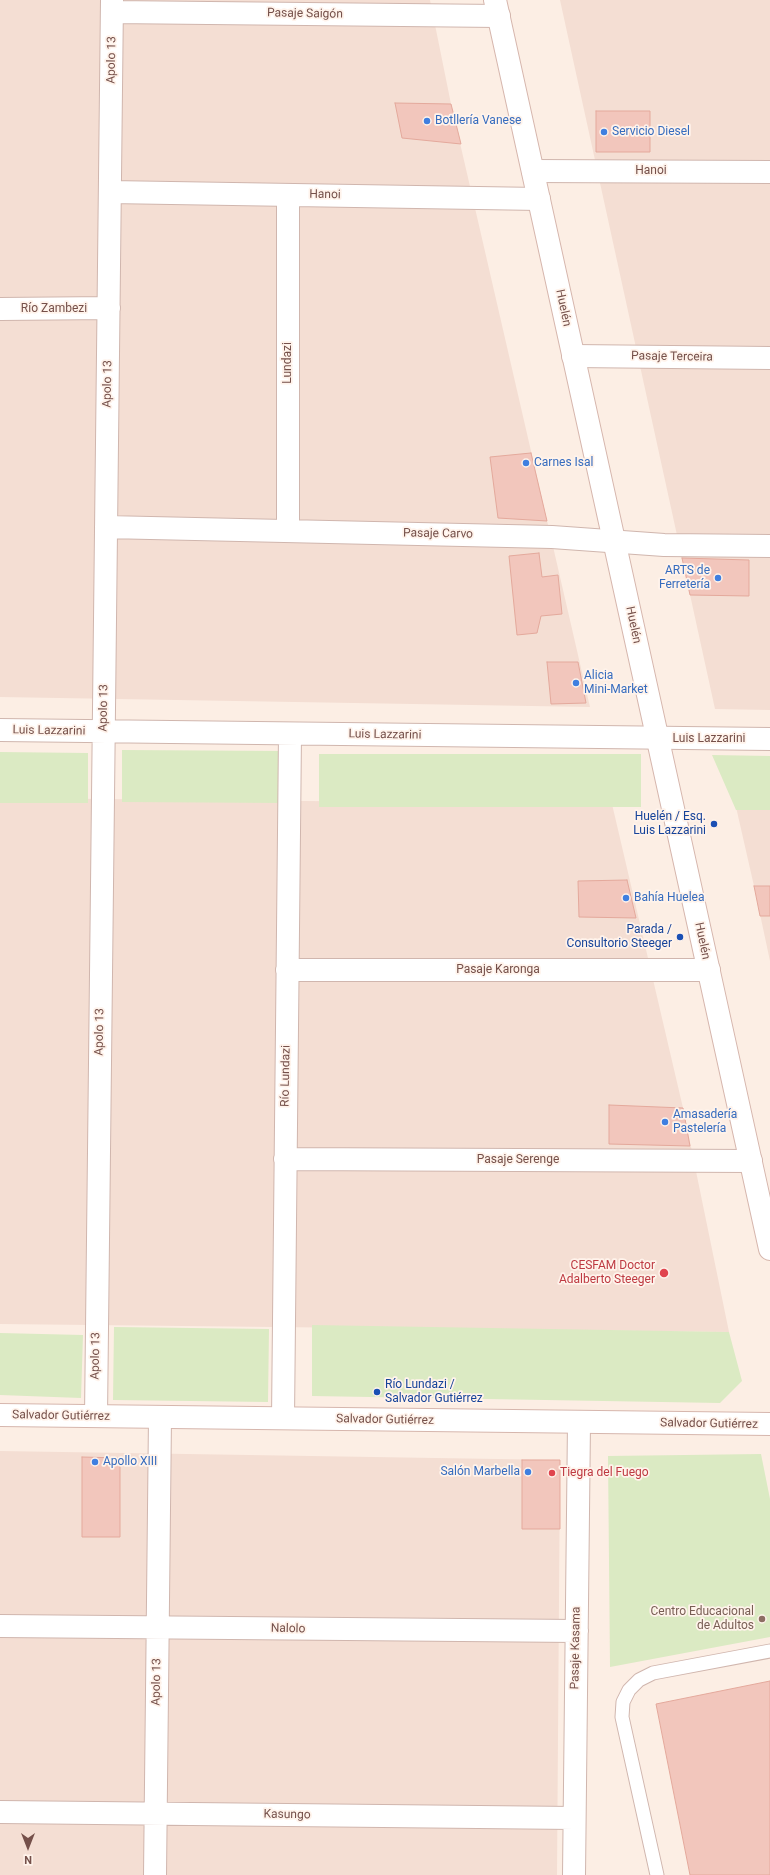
<!DOCTYPE html>
<meta charset="utf-8">
<style>
body{margin:0}
#map{position:relative;width:770px;height:1875px;overflow:hidden;background:#fceee4;font-family:Roboto,sans-serif}
canvas{display:block}
.north{position:absolute;left:8px;top:1827px;width:40px;height:40px;-webkit-text-stroke:3px #fff3eb;paint-order:stroke;rotate:180deg;font-size:11px;font-weight:700;line-height:16px;text-align:center;color:#75504a}
.north::after{content:'';display:block;margin:auto;width:14px;height:18px;background:#75504a;clip-path:polygon(50% 0,100% 100%,50% 72%,0 100%)}
</style>
<div id="map">
<canvas width="770" height="1875"></canvas>
<div class="north">N</div>
</div>
<script>
const g = document.querySelector('canvas').getContext('2d');
g.lineJoin = 'round';
function fill(path, color) {
  g.fillStyle = color;
  g.fill(path, 'evenodd');
}
function poly(rows) {
  const path = new Path2D();
  for (const r of rows) {
    path.moveTo(r[0], r[1]);
    for (let i = 2; i < r.length; i += 2) path.lineTo(r[i], r[i + 1]);
  }
  return path;
}
function strokePath(path, color, width, dash) {
  g.strokeStyle = color;
  g.lineWidth = width;
  g.lineCap = dash ? 'butt' : 'round';
  g.setLineDash(dash || []);
  g.stroke(path);
}
function write(font, color, halo, rows, align = 'center') {
  g.font = font + ' Roboto,sans-serif';
  g.lineWidth = 3.5;
  g.setLineDash([]);
  g.textBaseline = 'middle';
  g.strokeStyle = halo;
  g.fillStyle = color;
  for (const [text, x, y, turn = 0] of rows) {
    g.save();
    g.translate(x, y);
    g.rotate((+turn || 0) * Math.PI / 180);
    g.textAlign = isNaN(turn) ? turn : align;
    if (halo) g.strokeText(text, 0, 0);
    g.fillText(text, 0, 0);
    g.restore();
  }
}
const residential = poly([
 [0,0,430,0,451,104,590,707,0,697],
 [560,0,770,0,770,710,715,709],
 [0,798,612,804,683,1108,729,1332,0,1324],
 [736,807,770,807,770,961,754,886],
 [0,1451,560,1460,557,1875,0,1875]
]);
const green = poly([
 [122,750,284,751,283,803,122,802],
 [0,752,88,753,88,803,0,803],
 [319,754,641,754,641,807,319,807],
 [712,755,770,756,770,810,736,810],
 [312,1325,729,1332,742,1381,720,1403,312,1396],
 [114,1327,269,1329,268,1402,113,1400],
 [0,1333,83,1335,81,1398,0,1395],
 [761,1454,770,1499,770,1637,610,1667,608,1456]
]);
const building = poly([
 [395,103,451,104,461,144,402,138,395,103],
 [596,111,650,111,650,152,596,152,596,111],
 [531,453,547,521,498,518,490,457,531,453],
 [539,553,542,577,558,575,562,614,541,616,537,633,517,635,509,556,539,553],
 [682,558,749,560,749,596,690,595,682,558],
 [547,662,578,662,586,703,551,704,547,662],
 [627,880,636,918,579,917,578,881,627,880],
 [754,886,770,886,770,916,760,916,754,886],
 [609,1105,683,1108,690,1146,609,1144,609,1105],
 [82,1457,120,1458,120,1537,82,1537,82,1457],
 [522,1460,560,1460,560,1529,522,1529,522,1460],
 [770,1681,770,1875,690,1875,656,1704,770,1681]
]);
const lane = poly([
 [657,1875,622,1717,623,1702,629,1690,639,1680,653,1673,770,1651]
]);
const street = poly([
 [112,12,499,16],
 [533,171,770,172],
 [110,192,539,199],
 [288,195,288,531],
 [0,309,109,308],
 [573,356,770,358],
 [106,527,552,537,664,545,770,546],
 [0,730,770,739],
 [287,970,709,970],
 [285,1159,751,1161],
 [96,1416,112,0],
 [283,1418,290,734],
 [0,1626,577,1631],
 [0,1812,574,1818],
 [155,1875,160,1417],
 [574,1875,579,1422]
]);
const secondary = poly([
 [495,0,770,1249],
 [0,1415,770,1424]
]);
const markers = [
 [427,121,4,"#3f7fe0"],
 [604,132,4,"#3f7fe0"],
 [526,463,4,"#3f7fe0"],
 [718,578,4,"#3f7fe0"],
 [576,683,4,"#3f7fe0"],
 [714,824,4,"#1a4fb4"],
 [626,898,4,"#3f7fe0"],
 [680,937,4,"#1a4fb4"],
 [665,1122,4,"#3f7fe0"],
 [664,1273,5,"#e0444e"],
 [377,1392,4,"#1a4fb4"],
 [95,1462,4,"#3f7fe0"],
 [528,1472,4,"#3f7fe0"],
 [552,1473,4,"#e0444e"],
 [762,1619,4,"#8d6e63"]
];
const streetNames = [
 ["Pasaje Saigón",305,14,1],
 ["Apolo 13",112,60,-89],
 ["Hanoi",651,171],
 ["Hanoi",325,195,1],
 ["Huelén",563,308,78],
 ["Río Zambezi",54,309],
 ["Pasaje Terceira",672,357,1],
 ["Lundazi",288,363,-90],
 ["Apolo 13",108,384,-89],
 ["Pasaje Carvo",438,534,1],
 ["Huelén",633,625,78],
 ["Apolo 13",104,708,-89],
 ["Luis Lazzarini",49,731,1],
 ["Luis Lazzarini",385,735,1],
 ["Luis Lazzarini",709,739],
 ["Huelén",702,941,78],
 ["Pasaje Karonga",498,970],
 ["Apolo 13",100,1032,-89],
 ["Río Lundazi",286,1076,-89],
 ["Pasaje Serenge",518,1160],
 ["Apolo 13",96,1356,-89],
 ["Salvador Gutiérrez",61,1416,1],
 ["Salvador Gutiérrez",385,1420,1],
 ["Salvador Gutiérrez",709,1424,1],
 ["Nalolo",288,1629,1],
 ["Pasaje Kasama",576,1648,-89],
 ["Apolo 13",157,1682,-89],
 ["Kasungo",287,1815,1]
];
const shopNames = [
 ["Botllería Vanese",435,121],
 ["Servicio Diesel",612,132],
 ["Carnes Isal",534,463],
 ["ARTS de",710,571,"right"],
 ["Ferretería",710,585,"right"],
 ["Alicia",584,676],
 ["Mini-Market",584,690],
 ["Bahía Huelea",634,898],
 ["Amasadería",673,1115],
 ["Pastelería",673,1129],
 ["Apollo XIII",103,1462],
 ["Salón Marbella",520,1472,"right"]
];
const transitNames = [
 ["Huelén / Esq.",706,817],
 ["Luis Lazzarini",706,831],
 ["Parada /",672,930],
 ["Consultorio Steeger",672,944],
 ["Río Lundazi /",385,1385,"left"],
 ["Salvador Gutiérrez",385,1399,"left"]
];
const healthNames = [
 ["CESFAM Doctor",655,1266],
 ["Adalberto Steeger",655,1280],
 ["Tiegra del Fuego",560,1473,"left"]
];
const educationNames = [
 ["Centro Educacional",754,1612],
 ["de Adultos",754,1626]
];
fill(residential, '#f4ded3');
fill(green, '#dbeac3');
fill(building, '#f2c6bc');
strokePath(building, '#e4a99c', 1);
strokePath(lane, '#d0b6ae', 15);
strokePath(street, '#d0b6ae', 24);
strokePath(secondary, '#d6b6ad', 24);
strokePath(lane, '#fff', 13);
strokePath(street, '#fff', 22);
strokePath(secondary, '#fff', 22);
for (const [x, y, r, color] of markers) {
  const dot = new Path2D();
  dot.arc(x, y, r, 0, 2 * Math.PI);
  g.fillStyle = color;
  g.fill(dot);
  strokePath(dot, '#fff3eb', 1.5);
}
write('12px', '#75504a', '#fff3eb', streetNames);
write('12px', '#366cbe', '#fff3eb', shopNames, 'left');
write('12px', '#164399', '#fff3eb', transitNames, 'right');
write('12px', '#be3a42', '#fff3eb', healthNames, 'right');
write('12px', '#785e54', '#fff3eb', educationNames, 'right');
</script>
